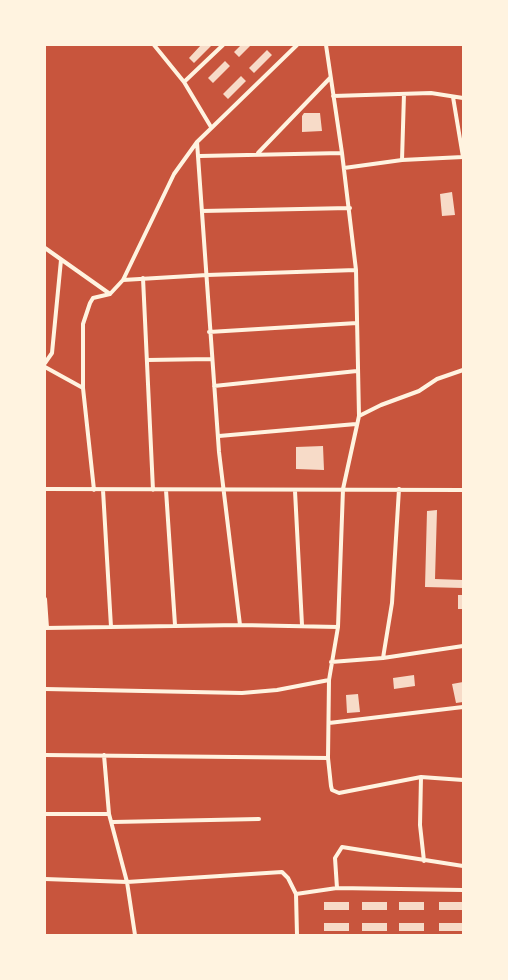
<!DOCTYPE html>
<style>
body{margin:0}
#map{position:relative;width:508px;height:980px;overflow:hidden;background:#c8553d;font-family:"Noto Sans",sans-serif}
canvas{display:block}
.frame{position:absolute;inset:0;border:46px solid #fff3e0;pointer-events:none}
</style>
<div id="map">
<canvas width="508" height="980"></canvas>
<div class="frame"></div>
</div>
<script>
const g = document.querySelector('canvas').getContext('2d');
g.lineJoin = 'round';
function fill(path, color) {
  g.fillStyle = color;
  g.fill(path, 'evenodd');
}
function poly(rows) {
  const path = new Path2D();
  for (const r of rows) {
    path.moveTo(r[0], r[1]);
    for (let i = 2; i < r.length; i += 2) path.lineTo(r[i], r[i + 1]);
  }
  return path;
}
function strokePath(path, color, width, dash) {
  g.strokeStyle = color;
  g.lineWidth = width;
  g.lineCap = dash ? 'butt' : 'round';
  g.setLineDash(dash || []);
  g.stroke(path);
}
const building = poly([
 [201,45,212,45,194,63,189,58],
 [241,45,251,45,239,57,234,52],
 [267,50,272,55,254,73,249,68],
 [225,61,230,66,213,83,208,78],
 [241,76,246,81,228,99,223,94],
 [304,113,320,113,322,131,302,132,302,116],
 [452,192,455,215,442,216,440,194],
 [323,446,324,470,296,469,296,447],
 [437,510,435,579,463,580,463,588,425,587,427,511],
 [458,595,463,595,463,609,458,609],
 [414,675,415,686,394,689,393,678],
 [463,682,463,702,456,703,452,684],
 [358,694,360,712,347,713,346,695],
 [324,902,349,902,349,910,324,910],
 [362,902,387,902,387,910,362,910],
 [399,902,424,902,424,910,399,910],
 [439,902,463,902,463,910,439,910],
 [324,923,349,923,349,931,324,931],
 [362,923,387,923,387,931,362,931],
 [399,923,424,923,424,931,399,931],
 [439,923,463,923,463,931,439,931]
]);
const minor = poly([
 [154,45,184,82,211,127],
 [326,45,342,153,356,270,359,416,343,489,338,627,329,680,328,758,331,786,332,790,339,793,421,777,463,780],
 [184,82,223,45],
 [333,96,431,93,463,98],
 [197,142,219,452,240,625],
 [258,153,330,78],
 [200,156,342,153],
 [402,160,404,94],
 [344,168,402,160,463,157,453,97],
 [202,211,350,208],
 [45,248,110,294],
 [143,278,153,490],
 [123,280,207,275,356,270],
 [209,332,357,323],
 [147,360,212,359],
 [45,363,52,353,61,260],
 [45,367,83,388],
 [214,386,357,371],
 [359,416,381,405,419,391,437,379,463,370],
 [219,436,356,424],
 [45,489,463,490],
 [94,490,83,388,83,324,90,303,93,298,110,294,123,280,174,174,197,142,297,45],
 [103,490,111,627],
 [166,490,175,625],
 [295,491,302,625],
 [45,599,47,628],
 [45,628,240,625,338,627],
 [383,658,392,603,399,489],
 [331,662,383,658,463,646],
 [45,689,242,693,277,690,329,680],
 [329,723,463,707],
 [45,755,328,758],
 [104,755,109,814,127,882,135,935],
 [421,777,420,825,424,861],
 [45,814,109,814],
 [113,822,259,819],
 [45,879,127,882,282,872,288,878,296,894,297,935],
 [337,888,335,858,342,847,463,866],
 [296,894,337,888,463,890]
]);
fill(building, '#f7dbc8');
strokePath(minor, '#fff3e0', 4);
</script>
